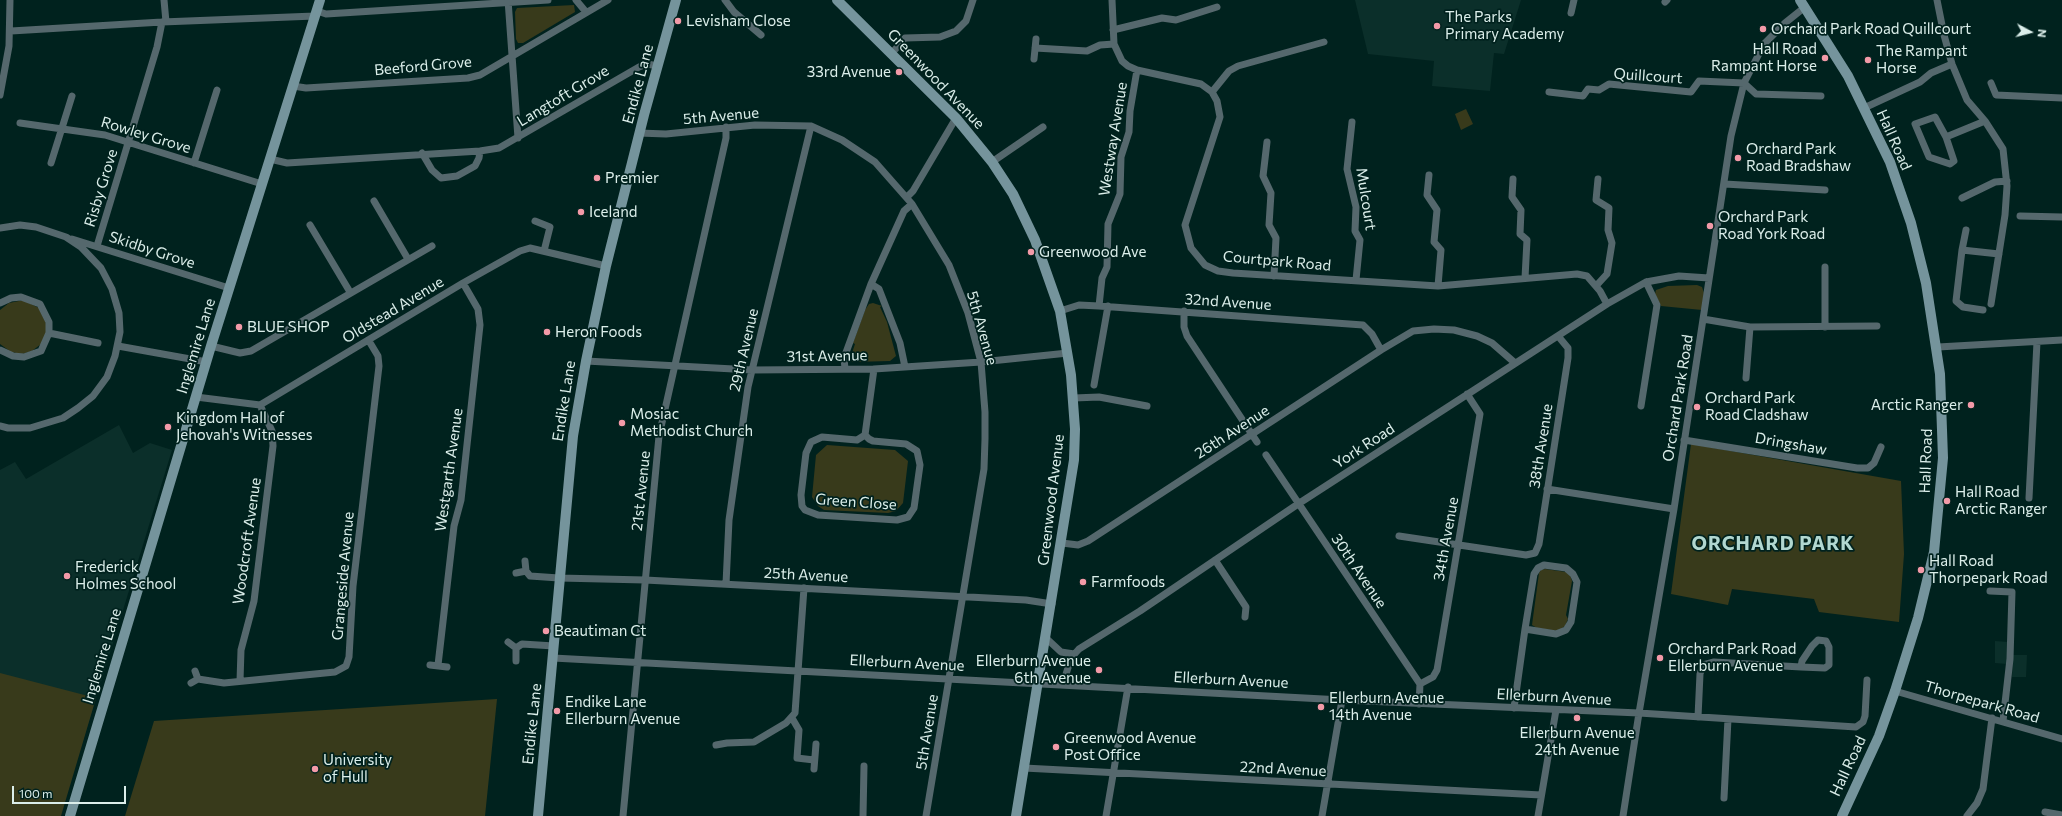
<!DOCTYPE html>
<style>
body{margin:0}
#map{position:relative;width:2062px;height:816px;overflow:hidden;background:#00221e;font-family:Commissioner,sans-serif}
canvas{display:block}
.north{position:absolute;left:2010px;top:12px;width:40px;height:40px;-webkit-text-stroke:3px #00221e;paint-order:stroke;rotate:97deg;font-size:11px;font-weight:700;line-height:16px;text-align:center;color:#dbeeea}
.north::after{content:'';display:block;margin:auto;width:14px;height:18px;background:#dbeeea;clip-path:polygon(50% 0,100% 100%,50% 72%,0 100%)}
.scale{position:absolute;left:12px;top:786px;width:114px;height:18px;box-sizing:border-box;border:2px solid #dbeeea;border-top:0;padding-left:5px;font-size:12px;line-height:14px;white-space:nowrap;color:#dbeeea;-webkit-text-stroke:3px #00221e;paint-order:stroke}
</style>
<div id="map">
<canvas width="2062" height="816"></canvas>
<div class="north">N</div>
<div class="scale">100 m</div>
</div>
<script>
const g = document.querySelector('canvas').getContext('2d');
g.lineJoin = 'round';
function fill(path, color) {
  g.fillStyle = color;
  g.fill(path, 'evenodd');
}
function poly(rows) {
  const path = new Path2D();
  for (const r of rows) {
    path.moveTo(r[0], r[1]);
    for (let i = 2; i < r.length; i += 2) path.lineTo(r[i], r[i + 1]);
  }
  return path;
}
function strokePath(path, color, width, dash) {
  g.strokeStyle = color;
  g.lineWidth = width;
  g.lineCap = dash ? 'butt' : 'round';
  g.setLineDash(dash || []);
  g.stroke(path);
}
function write(font, color, halo, rows, align = 'center') {
  g.font = font + ' Commissioner,sans-serif';
  g.lineWidth = 3.5;
  g.setLineDash([]);
  g.textBaseline = 'middle';
  g.strokeStyle = halo;
  g.fillStyle = color;
  for (const [text, x, y, turn = 0] of rows) {
    g.save();
    g.translate(x, y);
    g.rotate((+turn || 0) * Math.PI / 180);
    g.textAlign = isNaN(turn) ? turn : align;
    if (halo) g.strokeText(text, 0, 0);
    g.fillText(text, 0, 0);
    g.restore();
  }
}
const built = poly([
 [1355,0,1521,0,1504,54,1494,53,1490,91,1432,86,1434,61,1368,54],
 [119,425,133,453,150,443,172,450,60,816,0,816,0,470,15,462,26,479],
 [1995,641,2008,642,2007,664,1995,663],
 [2013,655,2027,655,2026,677,2012,677]
]);
const green = poly([
 [574,5,575,12,523,43,518,43,516,39,515,12,517,8],
 [1466,109,1473,124,1461,130,1455,114],
 [1697,285,1702,287,1704,293,1702,310,1661,306,1655,294,1656,290,1668,286],
 [19,301,25,301,39,308,46,323,46,334,41,344,32,351,22,354,11,352,0,344,0,310,9,303],
 [873,303,882,306,880,307,887,322,896,356,890,361,852,362,851,356,855,344,853,343,865,310,869,304],
 [1691,444,1901,481,1904,554,1899,622,1819,612,1814,599,1732,589,1728,605,1671,594],
 [827,445,895,450,908,461,903,503,896,511,888,513,824,510,818,506,812,497,816,455],
 [1545,569,1566,572,1570,575,1572,581,1566,615,1568,619,1565,626,1558,631,1537,628,1532,625,1539,573,1541,570],
 [0,673,96,698,61,816,0,816],
 [497,699,485,816,125,816,154,721]
]);
const street = poly([
 [164,0,166,22],
 [508,0,518,138],
 [576,0,586,12],
 [725,0,734,12,761,35],
 [1112,0,1114,44,1122,61,1128,66,1137,70,1201,84,1212,92,1217,101,1220,117,1185,225,1191,248,1205,265,1218,271,1233,273,1438,286,1577,274,1587,276,1600,291,1607,304],
 [1937,0,1944,35,1952,64,1967,100,1985,121,2003,149,2007,186,2005,215,1991,304],
 [1665,2,1667,0],
 [317,11,326,14,548,0],
 [1571,13,1574,0],
 [1113,30,1162,18,1176,20,1217,7],
 [11,31,162,22,315,16],
 [1035,48,1087,51,1100,45,1114,44],
 [892,53,905,38,940,37,956,31,966,21,973,0],
 [1034,59,1036,39],
 [1744,83,1756,94,1821,96],
 [1991,83,1996,95,2062,98],
 [293,86,306,88,468,78,480,75,608,0],
 [1212,92,1229,71,1238,66,1324,42],
 [1549,92,1583,96,1588,89,1599,90,1609,84,1691,92,1699,81,1744,83],
 [0,95,9,46,10,0],
 [1864,108,1920,82,1931,73,1952,64],
 [1352,122,1347,169,1356,207,1355,231,1360,240,1356,280],
 [20,123,105,135,262,184],
 [639,133,666,134,755,125,811,126,842,140,875,162,912,204,949,265,968,313,981,362,985,412,985,439,984,469,926,816],
 [1946,137,1954,161,1950,164,1929,157,1915,124,1935,117,1946,137,1985,121],
 [1267,142,1263,176,1271,193,1269,225,1276,238,1274,276],
 [422,153,432,170,441,178,457,176,475,166,479,158,480,151],
 [270,159,287,163,480,151,499,148,639,67,647,64,658,66],
 [992,162,1043,127],
 [51,163,72,96],
 [194,163,217,90],
 [1429,175,1427,195,1437,210,1434,242,1441,250,1438,286],
 [1513,179,1512,197,1521,210,1520,234,1527,240,1525,278],
 [1725,184,1825,190],
 [907,197,913,191,956,118],
 [1962,198,1995,182,2007,181],
 [374,201,408,259],
 [2020,216,2062,217],
 [535,221,550,227,544,251],
 [310,225,350,292],
 [0,228,20,225,36,227,66,237,81,247,101,268,112,289,119,313,120,332,115,356,107,377,93,396,78,408,63,418,30,428,8,428,0,426],
 [72,239,229,288],
 [97,246,157,47,162,22],
 [1962,250,1966,230],
 [1825,267,1825,327],
 [871,284,879,289,900,343,905,367],
 [1596,286,1607,274,1612,243,1608,230,1609,208,1596,200,1598,179],
 [0,303,11,298,21,297,40,304,49,322,49,333,41,351,24,357,13,356,0,350],
 [1099,306,1102,278,1107,267,1108,224,1120,194,1121,157,1129,132,1130,111,1137,70],
 [1983,310,1963,307,1956,301,1962,250,1999,254],
 [1060,311,1079,305,1099,306,1363,325,1372,334,1381,350],
 [1184,311,1184,327,1187,336,1257,442],
 [1703,319,1750,327,1877,326],
 [49,333,98,343],
 [118,346,207,362],
 [211,346,240,353,251,351,432,246],
 [1938,347,2062,340],
 [586,361,752,370,874,369,981,362,1068,353],
 [845,369,844,358,871,284,904,211,912,204],
 [1746,378,1750,327],
 [1094,385,1108,306],
 [196,397,260,405,463,283,520,251,530,248,606,266],
 [1074,398,1099,397,1147,406],
 [1641,406,1657,305,1646,282],
 [865,435,857,440,822,437,811,442,806,453,801,495,802,506,805,510,818,515,897,520,908,517,914,508,920,465,917,451,906,444,873,441,869,439,865,435,874,369],
 [1684,440,1857,468,1868,468,1874,463,1881,447],
 [1266,455,1420,684,1419,704],
 [1547,489,1674,509],
 [2029,498,2037,342],
 [1399,536,1526,555,1535,553,1539,544,1568,358,1568,348,1558,336],
 [1062,543,1078,545,1088,541,1381,350,1413,331,1434,329,1454,330,1477,336,1492,343,1515,363],
 [1215,560,1246,607,1245,617],
 [526,571,530,576,559,578,645,580,1026,600,1052,604],
 [516,573,526,571,525,561],
 [726,584,729,520,748,387,811,126],
 [1990,591,2012,592,2010,659,2003,721],
 [1046,638,1061,652,1074,654],
 [508,642,516,648,516,661],
 [516,648,522,644,554,646],
 [553,658,1342,700,1639,713,1856,727,1863,722,1865,716,1867,680],
 [430,665,447,667],
 [438,665,454,526,461,500,480,325,478,309,463,283],
 [198,679,224,683,335,672,346,666,349,657,353,586,379,366,378,356,369,341],
 [240,681,241,650,254,601,273,446,272,431,260,405],
 [191,683,198,679,195,671],
 [1063,684,1071,658,1079,649,1140,611,1298,504,1607,304,1646,282,1679,276,1709,278],
 [1420,684,1433,677,1437,670,1480,414,1467,394],
 [1895,691,2062,739],
 [1514,708,1525,629,1534,574,1538,568,1544,565,1566,568,1573,574,1577,582,1571,622,1566,630,1556,634,1525,629],
 [1698,717,1700,674,1703,665,1714,662,1801,667,1825,668,1829,665,1829,647,1826,641,1818,640,1812,646,1802,661,1801,667],
 [792,718,799,730,797,758,814,760],
 [716,745,727,743,754,742,786,723,795,713,804,588],
 [1024,768,1541,795],
 [814,769,816,744],
 [1724,798,1728,719],
 [2045,812,2062,815],
 [623,816,659,436,726,138,726,127],
 [863,816,864,766],
 [1106,816,1128,687],
 [1322,816,1342,700],
 [1538,816,1556,710],
 [1623,816,1639,713,1674,509,1731,136,1744,83,1764,44,1785,23,1805,7],
 [1967,816,1977,803,1983,789,1992,718]
]);
const secondary = poly([
 [837,0,956,118,992,162,1013,194,1035,240,1060,311,1071,375,1075,429,1074,460,1016,816],
 [1800,0,1848,76,1890,162,1911,223,1926,283,1940,374,1943,458,1934,552,1918,618,1895,691,1879,736,1842,816],
 [70,816,211,346,320,0],
 [538,816,573,436,586,361,606,266,644,115,676,0]
]);
const markers = [
 [678,21,4,"#f39aa8"],
 [1437,26,4,"#f39aa8"],
 [1763,29,4,"#f39aa8"],
 [1825,58,4,"#f39aa8"],
 [1868,60,4,"#f39aa8"],
 [899,72,4,"#f39aa8"],
 [1738,158,4,"#f39aa8"],
 [597,178,4,"#f39aa8"],
 [581,212,4,"#f39aa8"],
 [1710,226,4,"#f39aa8"],
 [1031,252,4,"#f39aa8"],
 [239,327,4,"#f39aa8"],
 [547,332,4,"#f39aa8"],
 [1971,405,4,"#f39aa8"],
 [1697,407,4,"#f39aa8"],
 [622,423,4,"#f39aa8"],
 [168,427,4,"#f39aa8"],
 [1947,501,4,"#f39aa8"],
 [1921,570,4,"#f39aa8"],
 [67,576,4,"#f39aa8"],
 [1083,582,4,"#f39aa8"],
 [546,631,4,"#f39aa8"],
 [1660,658,4,"#f39aa8"],
 [1099,670,4,"#f39aa8"],
 [1321,707,4,"#f39aa8"],
 [557,711,4,"#f39aa8"],
 [1577,718,4,"#f39aa8"],
 [1056,747,4,"#f39aa8"],
 [315,769,4,"#f39aa8"]
];
const poiNames = [
 ["The Parks",1445,17],
 ["Primary Academy",1445,34],
 ["Levisham Close",686,21],
 ["Orchard Park Road Quillcourt",1771,29],
 ["Hall Road",1817,49,"right"],
 ["Rampant Horse",1817,66,"right"],
 ["The Rampant",1876,51],
 ["Horse",1876,68],
 ["33rd Avenue",891,72,"right"],
 ["Orchard Park",1746,149],
 ["Road Bradshaw",1746,166],
 ["Premier",605,178],
 ["Iceland",589,212],
 ["Orchard Park",1718,217],
 ["Road York Road",1718,234],
 ["Greenwood Ave",1039,252],
 ["BLUE SHOP",247,327],
 ["Heron Foods",555,332],
 ["Orchard Park",1705,398],
 ["Road Cladshaw",1705,415],
 ["Arctic Ranger",1963,405,"right"],
 ["Mosiac",630,414],
 ["Methodist Church",630,431],
 ["Kingdom Hall of",176,418],
 ["Jehovah's Witnesses",176,435],
 ["Hall Road",1955,492],
 ["Arctic Ranger",1955,509],
 ["Hall Road",1929,561],
 ["Thorpepark Road",1929,578],
 ["Frederick",75,567],
 ["Holmes School",75,584],
 ["Farmfoods",1091,582],
 ["Beautiman Ct",554,631],
 ["Orchard Park Road",1668,649],
 ["Ellerburn Avenue",1668,666],
 ["Ellerburn Avenue",1091,661,"right"],
 ["6th Avenue",1091,678,"right"],
 ["Ellerburn Avenue",1329,698],
 ["14th Avenue",1329,715],
 ["Endike Lane",565,702],
 ["Ellerburn Avenue",565,719],
 ["Ellerburn Avenue",1577,733,"center"],
 ["24th Avenue",1577,750,"center"],
 ["Greenwood Avenue",1064,738],
 ["Post Office",1064,755],
 ["University",323,760],
 ["of Hull",323,777]
];
const streetNames = [
 ["Beeford Grove",423,66,-5],
 ["Quillcourt",1648,76,4],
 ["Greenwood Avenue",936,79,46],
 ["Endike Lane",638,84,-75],
 ["Langtoft Grove",563,96,-31],
 ["5th Avenue",721,116,-5],
 ["Rowley Grove",146,135,17],
 ["Westway Avenue",1113,139,-81],
 ["Hall Road",1894,140,66],
 ["Risby Grove",101,188,-73],
 ["Mulcourt",1366,199,81],
 ["Skidby Grove",152,250,18],
 ["Courtpark Road",1277,261,5],
 ["32nd Avenue",1228,302,4],
 ["Oldstead Avenue",393,310,-31],
 ["5th Avenue",982,328,74],
 ["Inglemire Lane",196,346,-73],
 ["29th Avenue",744,350,-77],
 ["31st Avenue",827,356,-1],
 ["Orchard Park Road",1678,398,-81],
 ["Endike Lane",564,401,-81],
 ["26th Avenue",1232,432,-33],
 ["Dringshaw",1791,444,10],
 ["York Road",1364,446,-33],
 ["38th Avenue",1541,446,-81],
 ["Hall Road",1926,461,-88],
 ["Westgarth Avenue",449,470,-82],
 ["21st Avenue",641,491,-84],
 ["Greenwood Avenue",1051,500,-83],
 ["Green Close",856,502,4],
 ["34th Avenue",1446,539,-80],
 ["Woodcroft Avenue",247,541,-82],
 ["30th Avenue",1359,571,56],
 ["25th Avenue",806,575,3],
 ["Grangeside Avenue",343,576,-85],
 ["Inglemire Lane",102,656,-73],
 ["Ellerburn Avenue",907,663,3],
 ["Ellerburn Avenue",1231,680,3],
 ["Ellerburn Avenue",1554,697,3],
 ["Thorpepark Road",1982,702,16],
 ["Endike Lane",532,724,-84],
 ["5th Avenue",927,732,-81],
 ["Hall Road",1848,766,-65],
 ["22nd Avenue",1283,769,3]
];
const districtNames = [
 ["ORCHARD PARK",1773,544]
];
fill(built, '#0b2f2a');
fill(green, '#383a1b');
strokePath(street, '#55686d', 7);
strokePath(secondary, '#75949c', 10);
for (const [x, y, r, color] of markers) {
  const dot = new Path2D();
  dot.arc(x, y, r, 0, 2 * Math.PI);
  g.fillStyle = color;
  g.fill(dot);
  strokePath(dot, '#00221e', 1.5);
}
write('15px', '#dbeeea', '#00221e', poiNames, 'left');
write('15px', '#dbeeea', '#00221e', streetNames);
g.letterSpacing = '1px';
write('bold 19px', '#b1d7d0', '#00221e', districtNames);
g.letterSpacing = '0px';
</script>
